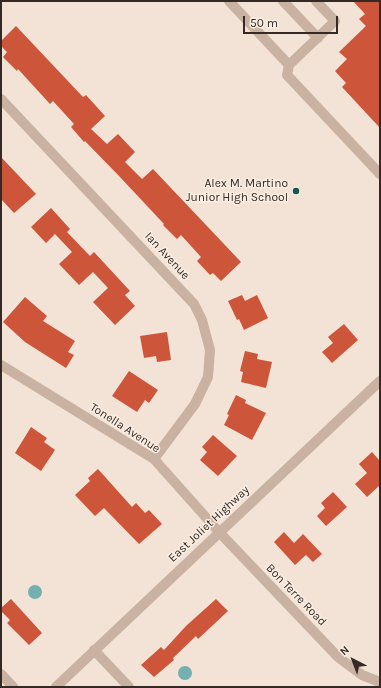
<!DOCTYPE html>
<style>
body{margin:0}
#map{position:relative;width:381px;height:688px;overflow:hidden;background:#f2e3d6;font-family:Karla,sans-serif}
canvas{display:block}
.frame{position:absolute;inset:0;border:2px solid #342925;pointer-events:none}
.north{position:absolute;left:333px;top:640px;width:40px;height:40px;-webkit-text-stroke:3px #faeee2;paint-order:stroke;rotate:318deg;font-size:11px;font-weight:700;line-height:16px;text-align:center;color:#342925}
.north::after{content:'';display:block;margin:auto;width:14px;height:18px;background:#342925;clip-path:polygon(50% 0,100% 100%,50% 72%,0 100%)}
.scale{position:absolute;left:243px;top:16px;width:95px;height:18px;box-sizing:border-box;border:2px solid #342925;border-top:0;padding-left:5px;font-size:12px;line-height:14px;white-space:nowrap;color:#342925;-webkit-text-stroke:3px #faeee2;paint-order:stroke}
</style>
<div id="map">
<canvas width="381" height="688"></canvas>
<div class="frame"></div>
<div class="north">N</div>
<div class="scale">50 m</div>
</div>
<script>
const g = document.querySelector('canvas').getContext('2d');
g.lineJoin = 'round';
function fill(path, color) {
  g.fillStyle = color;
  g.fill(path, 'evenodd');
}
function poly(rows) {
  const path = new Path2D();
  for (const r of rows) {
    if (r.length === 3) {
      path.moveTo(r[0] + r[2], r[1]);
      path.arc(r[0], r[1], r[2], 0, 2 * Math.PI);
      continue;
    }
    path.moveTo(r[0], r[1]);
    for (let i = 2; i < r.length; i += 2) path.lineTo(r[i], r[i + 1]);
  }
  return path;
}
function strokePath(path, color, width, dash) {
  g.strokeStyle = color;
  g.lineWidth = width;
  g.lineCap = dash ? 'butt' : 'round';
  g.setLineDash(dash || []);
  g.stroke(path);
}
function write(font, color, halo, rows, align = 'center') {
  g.font = font + ' Karla,sans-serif';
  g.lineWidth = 3;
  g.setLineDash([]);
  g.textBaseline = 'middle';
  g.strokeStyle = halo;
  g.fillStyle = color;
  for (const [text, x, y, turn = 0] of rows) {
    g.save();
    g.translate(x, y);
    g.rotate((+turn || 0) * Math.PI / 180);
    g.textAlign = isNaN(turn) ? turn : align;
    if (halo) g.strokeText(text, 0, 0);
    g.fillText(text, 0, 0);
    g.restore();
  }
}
const water = poly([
 [35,592,7],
 [185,673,7]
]);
const building = poly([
 [353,1,380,1,380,128,342,87,346,83,335,71,347,59,339,52,366,26,359,19,365,14],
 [16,26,83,97,86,95,105,116,91,129,107,144,118,134,135,152,125,162,142,179,153,169,241,262,221,281,213,273,210,275,197,261,201,257,181,235,177,239,163,225,164,224,119,176,85,141,84,142,71,127,74,124,53,101,50,104,18,69,17,71,3,57,7,52,1,46,1,41],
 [1,157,36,194,14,213,1,199],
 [51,208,70,229,67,232,90,256,94,252,130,291,125,295,135,306,115,325,93,302,108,288,93,272,79,285,59,264,72,252,55,234,46,243,31,227],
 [242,295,245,301,257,295,268,318,244,330,239,319,237,320,228,301],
 [25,297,47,316,43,321,75,341,68,352,74,355,66,368,25,342,3,322],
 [344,324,358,340,332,363,322,352,333,343,328,337],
 [167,332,171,360,157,362,156,356,144,358,140,336],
 [245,351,258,354,257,359,272,362,266,388,241,382,243,372,240,371],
 [129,371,158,390,149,403,145,400,137,412,112,396],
 [236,395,246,400,245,403,266,413,252,440,224,425,229,415,227,414],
 [31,427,47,438,44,442,55,450,41,471,15,453],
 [213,435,237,456,218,476,200,460,207,452,202,447],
 [372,452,380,461,380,485,367,497,355,484,367,473,359,464],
 [98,469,132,507,136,503,145,513,149,510,162,524,139,544,104,508,95,516,75,495,90,481,88,478],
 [333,492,347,507,326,526,317,516,325,508,321,503],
 [284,532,294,543,303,534,322,554,313,562,306,555,295,565,274,542],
 [11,599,42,633,29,645,7,623,10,620,1,611,1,608],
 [216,599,228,611,198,639,196,636,173,658,174,660,154,677,141,665,161,647,164,650,186,626]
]);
const minor = poly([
 [229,1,289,65],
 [283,1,318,38],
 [316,1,335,21,289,65,287,75,380,174],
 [1,99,194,304,202,320,210,350,208,377,195,404,154,459],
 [1,365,154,459,219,532,338,657,362,675,380,682],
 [94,650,129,687],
 [1,674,13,687],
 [56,687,380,381]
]);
const markers = [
 [296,191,4,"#195757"]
];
const poiNames = [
 ["Alex M. Martino",288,184],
 ["Junior High School",288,198]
];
const streetNames = [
 ["Ian Avenue",167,256,47],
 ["Tonella Avenue",125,428,33],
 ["East Joliet Highway",209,524,-43],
 ["Bon Terre Road",296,595,46]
];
fill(water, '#74b0af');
fill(building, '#cc553a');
strokePath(minor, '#cab2a2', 10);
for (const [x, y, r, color] of markers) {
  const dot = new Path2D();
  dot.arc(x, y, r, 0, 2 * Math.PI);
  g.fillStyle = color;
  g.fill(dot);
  strokePath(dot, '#faeee2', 1.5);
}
write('12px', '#342925', '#faeee2', poiNames, 'right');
write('12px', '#342925', '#faeee2', streetNames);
</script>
